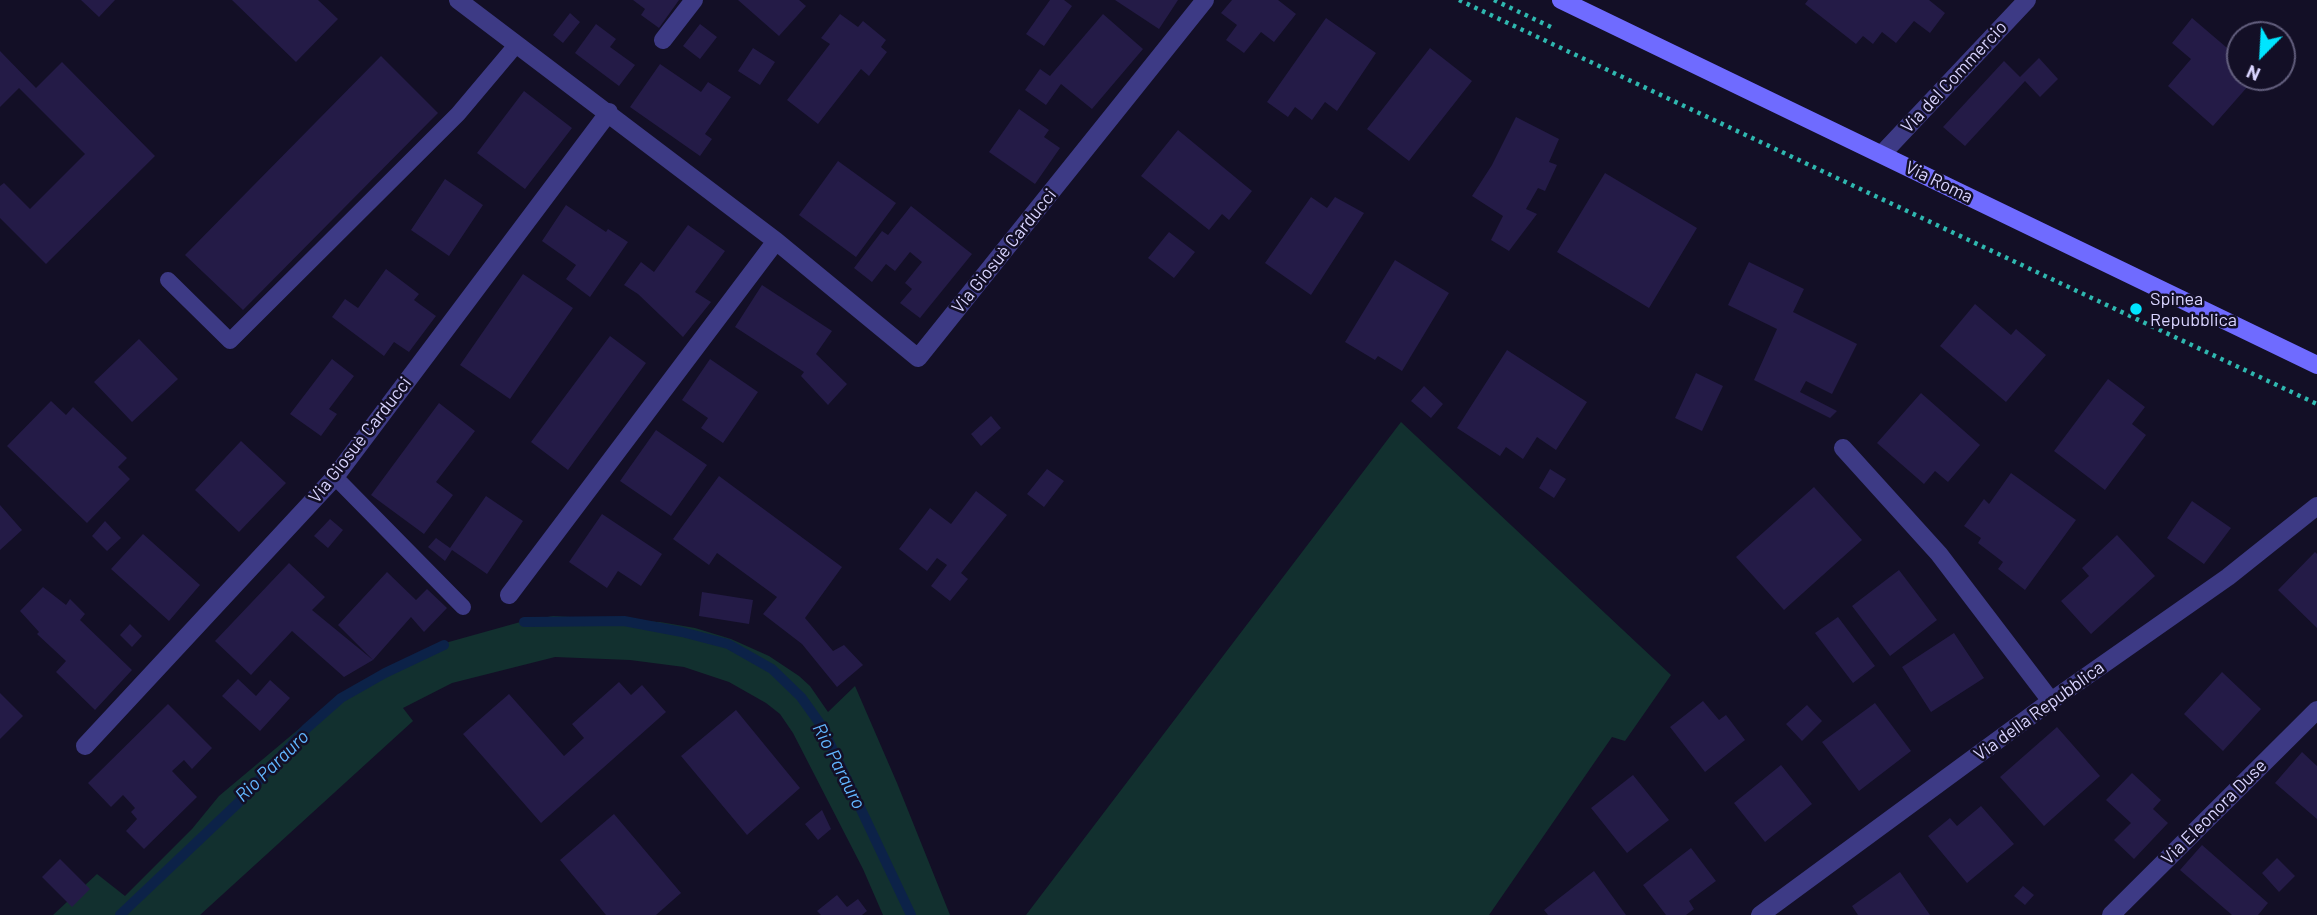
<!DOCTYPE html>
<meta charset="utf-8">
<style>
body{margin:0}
#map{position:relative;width:2317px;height:915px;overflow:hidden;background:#130f26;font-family:Barlow,sans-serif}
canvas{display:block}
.north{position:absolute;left:2226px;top:21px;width:70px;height:70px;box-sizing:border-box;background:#130f26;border:2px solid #625e7d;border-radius:50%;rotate:204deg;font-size:19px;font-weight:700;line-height:28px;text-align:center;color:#d9d4ff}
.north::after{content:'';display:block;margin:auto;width:24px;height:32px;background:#00e5ff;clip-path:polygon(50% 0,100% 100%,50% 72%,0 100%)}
</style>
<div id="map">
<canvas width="2317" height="915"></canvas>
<div class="north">N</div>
</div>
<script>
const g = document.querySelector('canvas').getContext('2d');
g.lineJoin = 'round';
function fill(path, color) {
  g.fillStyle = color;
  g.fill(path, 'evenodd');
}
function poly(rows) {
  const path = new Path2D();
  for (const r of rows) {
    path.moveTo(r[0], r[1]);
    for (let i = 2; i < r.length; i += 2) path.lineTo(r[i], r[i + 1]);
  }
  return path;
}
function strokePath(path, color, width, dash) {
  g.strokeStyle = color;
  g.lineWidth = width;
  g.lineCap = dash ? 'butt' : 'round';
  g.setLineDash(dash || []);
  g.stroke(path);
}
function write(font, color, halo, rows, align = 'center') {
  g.font = font + ' Barlow,sans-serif';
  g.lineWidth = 5;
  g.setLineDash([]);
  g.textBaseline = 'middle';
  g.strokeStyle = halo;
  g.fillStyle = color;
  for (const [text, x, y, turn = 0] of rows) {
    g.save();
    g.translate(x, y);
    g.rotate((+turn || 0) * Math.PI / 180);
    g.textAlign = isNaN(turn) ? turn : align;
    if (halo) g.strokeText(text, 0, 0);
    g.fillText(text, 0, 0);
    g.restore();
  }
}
const green = poly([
 [1401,422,1671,675,1625,741,1612,737,1489,915,1026,915],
 [553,616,660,622,695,628,731,639,769,656,799,676,810,686,828,712,855,686,897,783,950,915,883,915,863,869,793,733,780,714,766,703,729,682,684,667,630,660,555,657,452,683,403,708,413,721,200,915,53,915,97,874,125,896,192,829,219,796,306,723,329,705,374,677,438,645,524,621]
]);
const stream = poly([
 [524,622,624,621,682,632,728,644,772,669,801,697,821,725,911,915],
 [120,915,237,804,307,728,341,698,385,673,444,645]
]);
const building = poly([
 [81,0,115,0,99,17],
 [232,0,318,0,338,19,296,62],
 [633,0,679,0,659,28,641,15,645,9],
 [738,0,799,0,806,6,779,36],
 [1050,0,1064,0,1072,6,1044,46,1026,34],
 [1115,0,1178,0,1159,29],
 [1232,0,1278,0,1296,14,1274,42,1261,32,1244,53,1226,40,1237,25,1221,13],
 [1808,0,1929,0,1945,13,1930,33,1914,21,1896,43,1882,32,1873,44,1863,36,1856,44,1805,4],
 [570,13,580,22,563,43,553,35],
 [840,14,858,27,863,21,886,40,881,47,887,52,869,76,861,69,818,124,787,100,830,44,821,38],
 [1103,14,1143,49,1092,109,1061,84,1046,105,1025,90,1040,69,1050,76],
 [1326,18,1376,53,1337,111,1325,102,1312,120,1295,107,1288,117,1267,102],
 [2192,18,2240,59,2240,77,2256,77,2213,126,2168,86,2191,59,2172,43],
 [596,24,616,39,610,47,635,65,619,86,575,53],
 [700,24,717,37,700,59,683,46],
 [753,48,775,62,760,85,738,71],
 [1430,48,1472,81,1409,161,1367,129],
 [0,51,36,88,62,62,155,156,46,264,0,218,0,186,4,183,30,209,85,154,19,88,0,107],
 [381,56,438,113,243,310,185,255],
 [2039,58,2058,79,2040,97,2025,81,1965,146,1943,127,2004,61,2020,77],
 [660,64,701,92,708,82,731,97,705,134,712,139,700,156,630,107],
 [524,91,572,128,525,189,477,153],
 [1019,109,1049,130,1044,137,1060,148,1035,184,989,152],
 [1516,117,1559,139,1549,162,1557,165,1545,191,1538,188,1526,209,1537,214,1509,251,1491,240,1503,216,1472,196,1492,165],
 [1178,130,1252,191,1229,220,1222,214,1209,230,1141,176],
 [838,161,896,203,856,257,799,215],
 [1605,173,1697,228,1649,308,1557,252],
 [445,179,483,205,449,256,411,230],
 [1311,197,1327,208,1335,197,1364,213,1311,295,1265,263],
 [566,205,606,232,608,229,628,242,590,297,566,279,576,265,542,241],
 [911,206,972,254,920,318,900,303,912,289,905,283,922,262,910,252,895,271,886,264,872,282,854,268,882,231,888,235],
 [688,225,725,251,695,292,711,302,683,337,638,294,624,285,641,262,654,272],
 [1169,232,1195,252,1174,278,1148,258],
 [1395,260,1449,293,1402,371,1378,356,1375,360,1345,342],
 [1749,262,1804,289,1793,312,1857,344,1832,394,1806,381,1800,392,1837,411,1830,418,1754,380,1777,329,1728,305],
 [386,269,419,294,414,300,436,316,409,352,394,342,384,356,332,317,345,299,358,308],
 [523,274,573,308,510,399,460,365],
 [762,285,832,331,816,354,847,384,828,405,801,376,804,372,735,327],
 [1975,304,2011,335,2016,329,2046,355,2006,402,1940,346],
 [610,336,646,363,568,470,531,442],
 [139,339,178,379,132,422,94,382],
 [1507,350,1587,402,1556,450,1537,437,1523,459,1506,447,1500,456,1457,428],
 [332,359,354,376,329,409,337,414,321,436,290,414],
 [710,359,758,392,723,443,701,428,708,418,682,400],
 [1696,373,1723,386,1702,431,1675,418],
 [2108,379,2145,407,2132,424,2146,435,2105,490,2054,451],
 [1424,386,1443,404,1431,418,1411,401],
 [1921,393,1980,445,1948,482,1935,471,1924,484,1877,443],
 [51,401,66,415,73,407,127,458,118,467,130,479,87,523,7,446],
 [439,403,475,431,436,482,453,495,424,534,371,495],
 [991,416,1001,428,981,446,971,434],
 [656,430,707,465,671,516,620,481],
 [241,441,286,483,239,532,195,490],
 [1047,469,1064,481,1044,507,1027,494],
 [1550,469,1566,479,1554,498,1539,488],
 [2011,473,2076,520,2025,590,1998,569,2003,562,1978,543,1981,538,1964,526,1984,499,1989,504],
 [719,476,842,567,805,618,833,651,844,645,863,665,837,687,802,644,763,614,777,597,717,553,709,565,673,539],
 [1814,487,1862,540,1784,610,1736,557],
 [976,491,1007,515,961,573,968,579,950,601,931,586,947,565,937,558,927,571,899,549,930,508,951,524],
 [486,496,523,521,487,574,452,550,445,561,428,547,436,538,450,548],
 [2192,501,2231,528,2204,564,2167,538],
 [0,505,22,530,0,550],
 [602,514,662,554,641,586,618,571,607,588,569,562],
 [330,519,343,530,328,548,314,536],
 [105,521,121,538,107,551,92,536],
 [143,534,200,585,169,621,111,569],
 [2117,535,2155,576,2091,634,2061,601,2089,576,2082,568],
 [2315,552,2317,554,2317,628,2278,590],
 [289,563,325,597,312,610,373,660,344,677,292,631,251,675,215,641],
 [1899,570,1937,620,1890,656,1852,606],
 [387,572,416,600,427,589,447,608,424,632,411,617,373,660,338,625],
 [43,587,66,605,70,599,85,614,80,620,132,670,95,710,56,672,66,661,37,634,39,632,20,611],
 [702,592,753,600,749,624,699,616],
 [1838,617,1875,666,1853,683,1815,633],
 [130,624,142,636,132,647,120,635],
 [1954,633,1984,678,1931,712,1902,667],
 [2222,672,2261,709,2223,751,2184,714],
 [238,679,256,696,270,680,290,698,260,731,222,696],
 [619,682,631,695,642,685,666,712,541,823,463,734,509,694,564,756,584,738,572,724],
 [0,693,23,716,0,739],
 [1703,701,1719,720,1726,715,1745,740,1705,772,1670,727],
 [1875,703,1911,751,1859,791,1822,742],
 [168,704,212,748,192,769,184,760,172,771,197,797,144,849,126,831,137,819,131,812,135,808,123,795,111,807,88,783],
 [1807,705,1822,721,1802,741,1786,724],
 [736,710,800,788,747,835,681,756],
 [2057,727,2100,776,2044,826,2000,777],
 [2302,752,2317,766,2317,819,2275,783],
 [1781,765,1812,804,1765,842,1734,803],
 [2132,773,2161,800,2153,809,2168,823,2134,859,2114,840,2131,823,2106,800],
 [1633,775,1669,820,1627,853,1591,808],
 [1981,806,2014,844,1967,883,1928,836,1950,818,1957,826],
 [822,810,831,829,818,840,805,824],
 [614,814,681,893,656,915,606,915,560,860],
 [2202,845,2268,903,2258,915,2232,915,2180,870],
 [1691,848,1716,881,1689,901,1694,909,1686,915,1666,915,1643,885],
 [2277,858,2295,876,2279,892,2262,873],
 [60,859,90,889,72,907,42,877],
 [1594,871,1626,915,1548,915,1544,910],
 [1900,872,1930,915,1858,915,1852,906],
 [2023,886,2034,895,2025,905,2014,896],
 [837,895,847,907,858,899,867,911,862,915,821,915,817,911]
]);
const path = poly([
 [1459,0,2317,404],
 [1494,0,1553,28]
]);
const lane = poly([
 [168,280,230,341,458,114,517,44],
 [335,477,463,607]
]);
const street = poly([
 [458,0,776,241,918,358,1205,0],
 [663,40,694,0],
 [1882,154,2027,0],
 [1843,448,1939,554,2051,701],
 [509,595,776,241],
 [85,746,335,477,609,112],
 [1760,915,2051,701,2228,577,2317,506],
 [2111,915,2317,710]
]);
const secondary = poly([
 [1561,0,2317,365]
]);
const markers = [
 [2136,309,7,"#00e5ff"]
];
const streetNames = [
 ["Via del Commercio",1954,77,-47],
 ["Via Roma",1939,182,26],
 ["Via Giosuè Carducci",1004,251,-51],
 ["Via Giosuè Carducci",360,440,-52],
 ["Via della Repubblica",2039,711,-36],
 ["Via Eleonora Duse",2214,812,-45]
];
const poiNames = [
 ["Spinea",2150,299],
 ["Repubblica",2150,320]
];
const waterNames = [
 ["Rio Parauro",272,766,-44],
 ["Rio Parauro",839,766,63]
];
fill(green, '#12302f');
strokePath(stream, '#0c2248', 10);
fill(building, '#241b47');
strokePath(path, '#2fb8b0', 4.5, [3.5, 5]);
strokePath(lane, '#3d3a85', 16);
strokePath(street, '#3d3a85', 18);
strokePath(secondary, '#6f6bff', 18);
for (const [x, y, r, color] of markers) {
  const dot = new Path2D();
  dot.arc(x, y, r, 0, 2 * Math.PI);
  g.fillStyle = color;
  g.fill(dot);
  strokePath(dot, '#130f26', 2.5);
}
write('18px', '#d9d4ff', '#130f26', streetNames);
write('18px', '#d9d4ff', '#130f26', poiNames, 'left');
write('italic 19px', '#62b6ff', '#130f26', waterNames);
</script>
